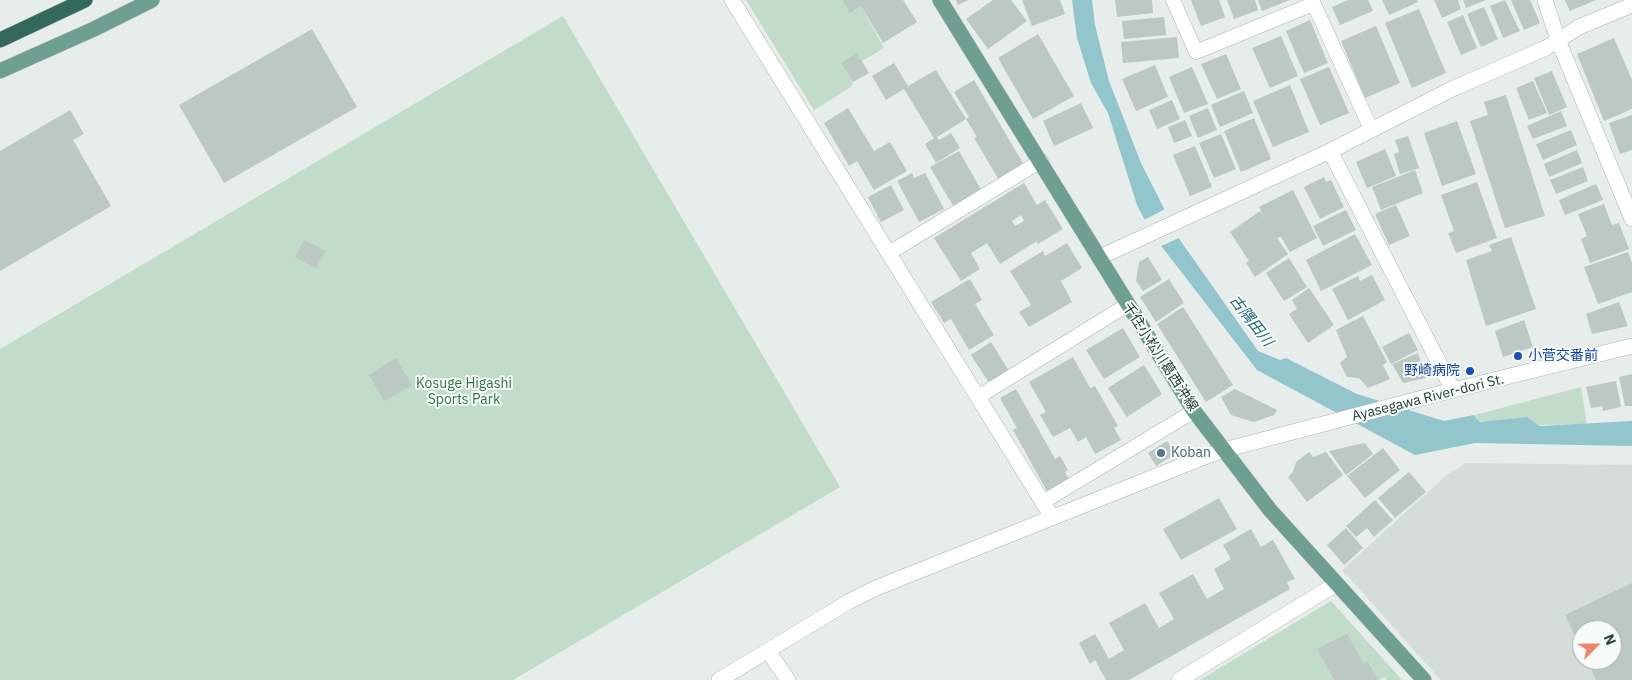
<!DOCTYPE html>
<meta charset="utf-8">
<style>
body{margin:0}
#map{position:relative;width:1632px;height:680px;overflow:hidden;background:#e6edea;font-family:"IBM Plex Sans",sans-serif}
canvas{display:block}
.north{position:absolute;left:1572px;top:620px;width:50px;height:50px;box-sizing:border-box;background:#f6faf8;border:1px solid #a3afab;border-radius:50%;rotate:67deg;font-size:14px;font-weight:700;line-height:20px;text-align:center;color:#263e37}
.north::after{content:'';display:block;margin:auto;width:18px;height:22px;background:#e6876b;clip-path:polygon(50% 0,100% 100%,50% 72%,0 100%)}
</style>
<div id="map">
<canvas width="1632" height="680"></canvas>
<div class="north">N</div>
</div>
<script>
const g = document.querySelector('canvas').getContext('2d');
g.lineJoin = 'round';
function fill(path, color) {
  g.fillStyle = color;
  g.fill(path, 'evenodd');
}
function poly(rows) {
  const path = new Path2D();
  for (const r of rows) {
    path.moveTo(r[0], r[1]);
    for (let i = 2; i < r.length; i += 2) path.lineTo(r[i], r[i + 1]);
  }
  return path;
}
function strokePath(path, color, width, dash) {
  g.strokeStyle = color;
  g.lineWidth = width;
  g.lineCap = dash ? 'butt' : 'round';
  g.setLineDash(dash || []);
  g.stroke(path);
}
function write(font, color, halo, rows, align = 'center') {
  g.font = font + ' "IBM Plex Sans","Noto Sans JP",sans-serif';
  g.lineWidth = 4;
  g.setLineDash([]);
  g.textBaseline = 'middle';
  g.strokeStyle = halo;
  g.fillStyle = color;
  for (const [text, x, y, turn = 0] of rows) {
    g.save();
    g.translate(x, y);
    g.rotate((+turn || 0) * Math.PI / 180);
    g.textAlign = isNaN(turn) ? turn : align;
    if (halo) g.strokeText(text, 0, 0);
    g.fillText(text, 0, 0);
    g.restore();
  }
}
const built = poly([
 [1466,463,1632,465,1632,680,1441,680,1342,570,1448,474],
 [1582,630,1612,630,1612,660,1582,660]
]);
const green = poly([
 [746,0,842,0,850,13,861,6,884,48,862,61,857,54,841,63,853,82,851,87,814,110],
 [563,16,840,487,513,680,0,680,0,349],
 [1581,387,1587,424,1539,425,1527,417,1487,422,1479,421,1475,415],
 [1331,601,1402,680,1387,680,1385,677,1379,680,1369,662,1364,664,1347,633,1317,649,1334,680,1200,680]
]);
const water = poly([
 [1072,0,1092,0,1095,25,1109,81,1141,163,1180,240,1258,351,1280,360,1286,358,1357,394,1444,421,1474,415,1480,422,1527,417,1540,426,1632,421,1632,446,1475,443,1415,455,1257,370,1152,234,1137,205,1108,113,1091,83,1077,38]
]);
const pier = poly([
 [1167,208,1181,237,1159,247,1142,221]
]);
const building = poly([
 [842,0,903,0,917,22,883,43,861,6,850,13],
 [956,0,969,0,958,5],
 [993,0,1011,0,1027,21,988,49,966,19],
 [1022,0,1060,0,1065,14,1032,26],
 [1115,0,1152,0,1153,13,1117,17],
 [1191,0,1219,0,1225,17,1201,26],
 [1227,0,1255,0,1258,10,1234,19],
 [1258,0,1290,0,1262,11],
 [1348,0,1368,0,1373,11,1340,25,1332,7],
 [1382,0,1417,0,1418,2,1389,15],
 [1434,0,1458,0,1461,9,1442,18],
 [1463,0,1486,0,1466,8],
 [1505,0,1520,31,1503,38,1490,6],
 [1511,0,1530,0,1540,23,1524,30],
 [1565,0,1596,0,1570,11],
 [1484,7,1498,39,1481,47,1467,14],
 [1419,9,1446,73,1412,88,1385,23],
 [1463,15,1477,48,1461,55,1447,22],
 [1164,17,1166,35,1124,39,1122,21],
 [1310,20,1328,63,1304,73,1286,31],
 [1376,26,1400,83,1365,98,1341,41],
 [312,29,357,107,224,183,179,105],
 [1038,34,1074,96,1033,119,998,58],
 [1281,36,1298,76,1270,88,1252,48],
 [1177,37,1179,58,1123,63,1121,42],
 [1614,38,1632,80,1632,109,1604,121,1577,54],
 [857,53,869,73,853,82,841,63],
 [1226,54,1241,89,1217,99,1201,64],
 [894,63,908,86,936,70,966,119,937,137,939,140,951,133,960,148,936,163,925,144,934,138,904,89,886,100,872,76],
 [1155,65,1168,97,1136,111,1122,79],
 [1192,67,1208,104,1184,113,1169,77],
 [1329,67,1349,113,1320,125,1300,79],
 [1552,71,1567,107,1549,115,1534,78],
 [974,80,1024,165,999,180,974,138,977,137,966,119,969,117,954,92],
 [1533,81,1547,113,1529,120,1516,88],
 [1290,85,1309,132,1273,147,1253,101],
 [1244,91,1253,113,1220,127,1211,105],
 [1506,95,1545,216,1505,228,1470,121,1488,115,1484,102],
 [1172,100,1180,119,1157,129,1149,110],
 [1081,103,1093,128,1054,146,1043,121],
 [848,108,874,151,890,142,907,171,874,190,857,161,849,166,824,123],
 [1208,108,1217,130,1198,138,1189,116],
 [70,110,84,134,73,140,111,206,0,271,0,151],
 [1561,111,1567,126,1533,139,1527,126],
 [1632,115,1632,150,1620,154,1609,123],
 [1254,118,1271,159,1241,172,1224,131],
 [1185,120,1192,136,1174,143,1168,127],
 [1457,121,1476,174,1442,186,1424,133],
 [1571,130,1577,145,1543,160,1536,144],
 [1221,134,1236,169,1214,178,1199,143],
 [1408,136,1419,168,1400,174,1394,154,1399,152,1395,140],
 [1195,146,1212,187,1190,196,1173,155],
 [1385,149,1396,176,1367,188,1356,162],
 [1577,150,1582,163,1549,177,1544,164],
 [959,151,983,193,955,209,930,167],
 [1583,167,1588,181,1556,194,1550,180],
 [1415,170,1423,193,1381,210,1372,187],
 [912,173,914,178,925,173,944,209,919,222,897,181],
 [1324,177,1326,182,1331,180,1344,207,1320,219,1304,187],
 [1477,182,1497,238,1456,253,1448,233,1454,231,1441,195],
 [1024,183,1037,205,1045,200,1063,229,1038,244,1037,241,1000,264,987,243,971,253,980,269,961,281,934,238],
 [1021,215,1024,221,1015,226,1012,221],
 [1596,184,1603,200,1565,215,1559,200],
 [891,185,904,210,881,222,868,197],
 [1293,190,1317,238,1290,252,1281,237,1277,238,1288,254,1255,277,1246,263,1249,261,1230,232,1260,211,1265,220,1259,207],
 [1604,204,1612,225,1619,223,1629,249,1590,263,1581,239,1587,236,1578,214],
 [1396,205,1410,236,1389,245,1375,214],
 [1346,210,1356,230,1323,246,1313,226],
 [1355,234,1372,265,1321,291,1306,260],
 [1511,237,1536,309,1486,326,1466,260,1492,251,1489,245],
 [304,240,326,251,316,268,295,257],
 [1067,243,1082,268,1061,281,1072,302,1029,327,1019,312,1031,305,1010,271,1043,251,1045,256],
 [1628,252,1632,263,1632,292,1598,304,1584,267],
 [1148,257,1162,280,1143,291,1136,281,1139,262],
 [1289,258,1307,287,1284,301,1266,273],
 [1372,275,1385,300,1348,320,1332,289,1358,276,1360,281],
 [970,279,982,300,975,304,994,335,969,350,951,319,944,323,931,302],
 [1169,279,1184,303,1156,322,1140,297],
 [1309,288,1334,325,1308,343,1289,314,1297,309,1292,300],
 [1619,302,1628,326,1592,334,1586,314],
 [1183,307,1233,385,1206,402,1157,324],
 [1363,316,1387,362,1383,365,1390,379,1368,388,1359,378,1347,377,1340,363,1347,357,1336,330],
 [1524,320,1533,347,1503,357,1495,331],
 [1123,328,1140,357,1104,379,1086,350],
 [1409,333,1418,350,1391,364,1382,347],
 [991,342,1009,371,989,383,971,355],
 [1418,353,1426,378,1403,383,1392,364],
 [1073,357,1090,388,1095,386,1118,426,1114,428,1121,440,1095,454,1086,437,1078,442,1070,428,1053,437,1040,415,1046,412,1029,382],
 [396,358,412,385,384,401,369,375],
 [1144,365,1162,394,1127,417,1108,388],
 [1632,374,1632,406,1625,406,1619,377],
 [1616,381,1621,407,1603,411,1602,406,1591,408,1586,387],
 [1016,389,1055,459,1060,456,1068,470,1065,472,1070,482,1048,493,1013,430,1017,428,1000,398],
 [1235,389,1277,410,1274,415,1254,422,1231,415,1221,397],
 [1167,441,1175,454,1156,466,1148,453],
 [1365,443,1373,454,1346,475,1329,451],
 [1383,448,1400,470,1365,498,1347,476],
 [1309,452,1313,457,1326,452,1343,475,1307,502,1288,477,1293,472,1296,462],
 [1409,472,1426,492,1395,518,1378,498],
 [1219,498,1237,529,1181,560,1163,529],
 [1375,500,1393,520,1374,537,1367,528,1356,537,1346,526],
 [1346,528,1363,548,1344,565,1327,545],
 [1251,529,1261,547,1273,540,1295,579,1287,582,1290,589,1129,680,1106,680,1095,660,1090,664,1079,643,1095,634,1109,659,1124,650,1109,623,1145,603,1159,628,1174,619,1159,593,1193,574,1207,599,1224,589,1214,569,1231,559,1223,545],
 [1632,583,1632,680,1596,680,1587,660,1612,660,1612,630,1582,630,1582,650,1565,615],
 [1347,633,1364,664,1368,661,1379,680,1334,680,1317,649]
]);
const service = poly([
 [1173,0,1196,52,1313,4],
 [1312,0,1371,129],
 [889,253,1041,161],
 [978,397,1127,305],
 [1043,502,1194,411]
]);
const minor = poly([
 [732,0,1052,517],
 [1545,0,1558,40,1632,219],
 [1330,151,1453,390],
 [1100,257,1330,151,1454,88,1546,48,1579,27,1632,5],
 [768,651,788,680],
 [1179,680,1336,584]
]);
const tertiary = poly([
 [719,680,850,601,876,588,1199,459,1224,450,1453,390,1632,346]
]);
const primary = poly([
 [940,0,1194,411,1270,510,1424,680],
 [0,71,94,29,152,0]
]);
const motorway = poly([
 [0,40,85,0]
]);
const markers = [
 [1518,356,5,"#1a4fb4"],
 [1470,371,5,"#1a4fb4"],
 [1161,453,5,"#5c6f8a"]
];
const transitNames = [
 ["小菅交番前",1528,356],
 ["野崎病院",1460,371,"right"]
];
const streetNames = [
 ["千住小松川葛西沖線",1160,357,57],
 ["Ayasegawa River-dori St.",1428,398,-14]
];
const parkNames = [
 ["Kosuge Higashi",464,384],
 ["Sports Park",464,400]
];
const serviceNames = [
 ["Koban",1171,453]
];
const waterNames = [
 ["古隅田川",1251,321,52]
];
fill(built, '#d4ddd9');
fill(green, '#c1dcc8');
fill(water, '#93c5cd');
fill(pier, '#e6edea');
fill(building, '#bbc8c3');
strokePath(service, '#a9b5b1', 15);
strokePath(minor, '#a9b5b1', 16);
strokePath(tertiary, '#a9b5b1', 16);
strokePath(primary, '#c2c9c7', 16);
strokePath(motorway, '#c2c9c7', 16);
strokePath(service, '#fff', 14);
strokePath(minor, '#fff', 15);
strokePath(tertiary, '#fff', 15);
strokePath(primary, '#6e9f91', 15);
strokePath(motorway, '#34685c', 15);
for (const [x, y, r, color] of markers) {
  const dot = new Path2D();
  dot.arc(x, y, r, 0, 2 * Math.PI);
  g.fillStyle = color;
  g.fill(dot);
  strokePath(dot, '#f6faf8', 2);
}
write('14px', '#164399', '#f6faf8', transitNames, 'left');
write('14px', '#263e37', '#f6faf8', streetNames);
write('14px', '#34714a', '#f6faf8', parkNames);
write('14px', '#4e5e75', '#f6faf8', serviceNames, 'left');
write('italic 15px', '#256975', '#f6faf8', waterNames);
</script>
